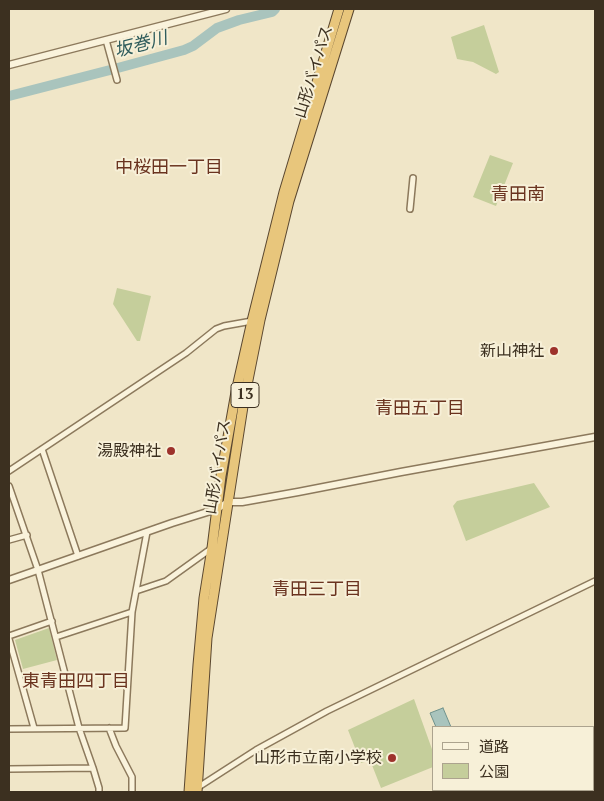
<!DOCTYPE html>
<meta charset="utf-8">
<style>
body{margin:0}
#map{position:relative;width:604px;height:801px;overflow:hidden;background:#f0e6c8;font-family:"PT Serif","Noto Sans JP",serif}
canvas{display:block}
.frame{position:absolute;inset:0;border:10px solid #3c3020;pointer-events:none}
.legend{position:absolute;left:432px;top:726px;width:162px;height:65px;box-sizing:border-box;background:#f7f0d8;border:1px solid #aca38e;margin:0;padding:6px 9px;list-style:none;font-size:15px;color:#3c3020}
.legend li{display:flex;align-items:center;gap:10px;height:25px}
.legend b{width:25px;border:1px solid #aca38e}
</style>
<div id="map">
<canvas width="604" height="801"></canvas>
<div class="frame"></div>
<ul class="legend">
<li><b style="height:6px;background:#faf3dc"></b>道路</li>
<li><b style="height:14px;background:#c5ce9b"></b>公園</li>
</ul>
</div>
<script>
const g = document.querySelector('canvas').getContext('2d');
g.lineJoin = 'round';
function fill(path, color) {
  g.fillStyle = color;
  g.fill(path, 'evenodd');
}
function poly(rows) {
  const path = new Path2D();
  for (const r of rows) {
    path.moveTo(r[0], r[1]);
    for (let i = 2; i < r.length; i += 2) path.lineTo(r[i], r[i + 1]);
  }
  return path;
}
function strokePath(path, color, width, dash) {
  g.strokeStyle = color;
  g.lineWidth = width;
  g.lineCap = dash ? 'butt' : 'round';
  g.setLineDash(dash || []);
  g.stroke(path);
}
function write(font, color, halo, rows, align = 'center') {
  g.font = font + ' "PT Serif","Noto Sans JP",serif';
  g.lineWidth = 4;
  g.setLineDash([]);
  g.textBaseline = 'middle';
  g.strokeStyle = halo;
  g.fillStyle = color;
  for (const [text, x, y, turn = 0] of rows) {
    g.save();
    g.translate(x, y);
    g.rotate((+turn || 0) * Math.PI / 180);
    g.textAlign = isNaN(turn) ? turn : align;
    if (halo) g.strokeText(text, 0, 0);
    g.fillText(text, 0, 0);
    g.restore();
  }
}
const green = poly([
 [484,25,499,72,496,74,473,62,457,59,451,37],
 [490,155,513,163,496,206,473,197],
 [117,288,151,296,140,341,137,341,113,304],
 [534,483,550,507,466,541,453,506,457,501],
 [49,628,57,660,23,669,15,640],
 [414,699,433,752,433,767,381,788,370,760,361,763,348,730]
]);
const water = poly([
 [443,708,451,727,436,727,430,713,443,708]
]);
const river = poly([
 [9,96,114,69,184,50,193,46,217,28,239,20,272,12,275,9]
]);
const minor = poly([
 [106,40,117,80],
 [410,209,413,178],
 [42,449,78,556],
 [9,471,186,353,216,329,224,326,252,321],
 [9,486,38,570,79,728,93,768,99,788,99,792],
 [9,540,27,535],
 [136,591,166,581,212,548],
 [9,636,52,621],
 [56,637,132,612],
 [9,639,34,728],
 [109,728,116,746,132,777,132,792],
 [9,729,125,728,132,612,147,532],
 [593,753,595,752],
 [9,769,93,768],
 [197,788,256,750,327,711,595,581],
 [482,792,488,790]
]);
const tertiary = poly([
 [9,65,226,9],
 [9,580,172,523,217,509,228,502,242,502,298,492,401,472,595,437]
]);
const trunk = poly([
 [189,792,198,665,204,598,212,548,221,476,236,392,252,321,284,192,339,9],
 [197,792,207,638,244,400,260,320,289,201,349,9]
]);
const markers = [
 [554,351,5,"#9d322b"],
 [171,451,5,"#9d322b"],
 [392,758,5,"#9d322b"]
];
const shields = [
 [245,395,28]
];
const shieldNames = [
 ["13",245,395]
];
const streetNames = [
 ["山形バイパス",314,72,-73],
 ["山形バイパス",218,467,-81]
];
const poiNames = [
 ["新山神社",544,351],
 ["湯殿神社",161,451],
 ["山形市立南小学校",382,758]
];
const waterNames = [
 ["坂巻川",141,45,-15]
];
const neighbourhoodNames = [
 ["中桜田一丁目",169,168],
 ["青田南",518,195],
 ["青田五丁目",420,409],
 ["青田三丁目",317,590],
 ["東青田四丁目",76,682]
];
fill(green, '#c5ce9b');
fill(water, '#a9c4bd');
strokePath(water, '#6f928c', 1);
strokePath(river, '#a9c4bd', 10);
strokePath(minor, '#8c795c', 8);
strokePath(tertiary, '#8c795c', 9);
strokePath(trunk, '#5a4730', 11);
strokePath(minor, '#faf3dc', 5);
strokePath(tertiary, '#faf3dc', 6);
strokePath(trunk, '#e8c67c', 9);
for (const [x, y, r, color] of markers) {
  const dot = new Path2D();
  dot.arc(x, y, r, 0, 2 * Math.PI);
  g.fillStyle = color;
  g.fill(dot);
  strokePath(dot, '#f7f0d8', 2);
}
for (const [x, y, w] of shields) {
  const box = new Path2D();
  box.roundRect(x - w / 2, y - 12.5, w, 25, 4);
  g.fillStyle = '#f7f0d8';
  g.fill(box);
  strokePath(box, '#3c3020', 1);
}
write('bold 15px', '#3c3020', null, shieldNames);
write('16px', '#3c3020', '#f7f0d8', streetNames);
write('16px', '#3c3020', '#f7f0d8', poiNames, 'right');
write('italic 18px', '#2f5c5c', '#f7f0d8', waterNames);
write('18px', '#6a331f', '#f7f0d8', neighbourhoodNames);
</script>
